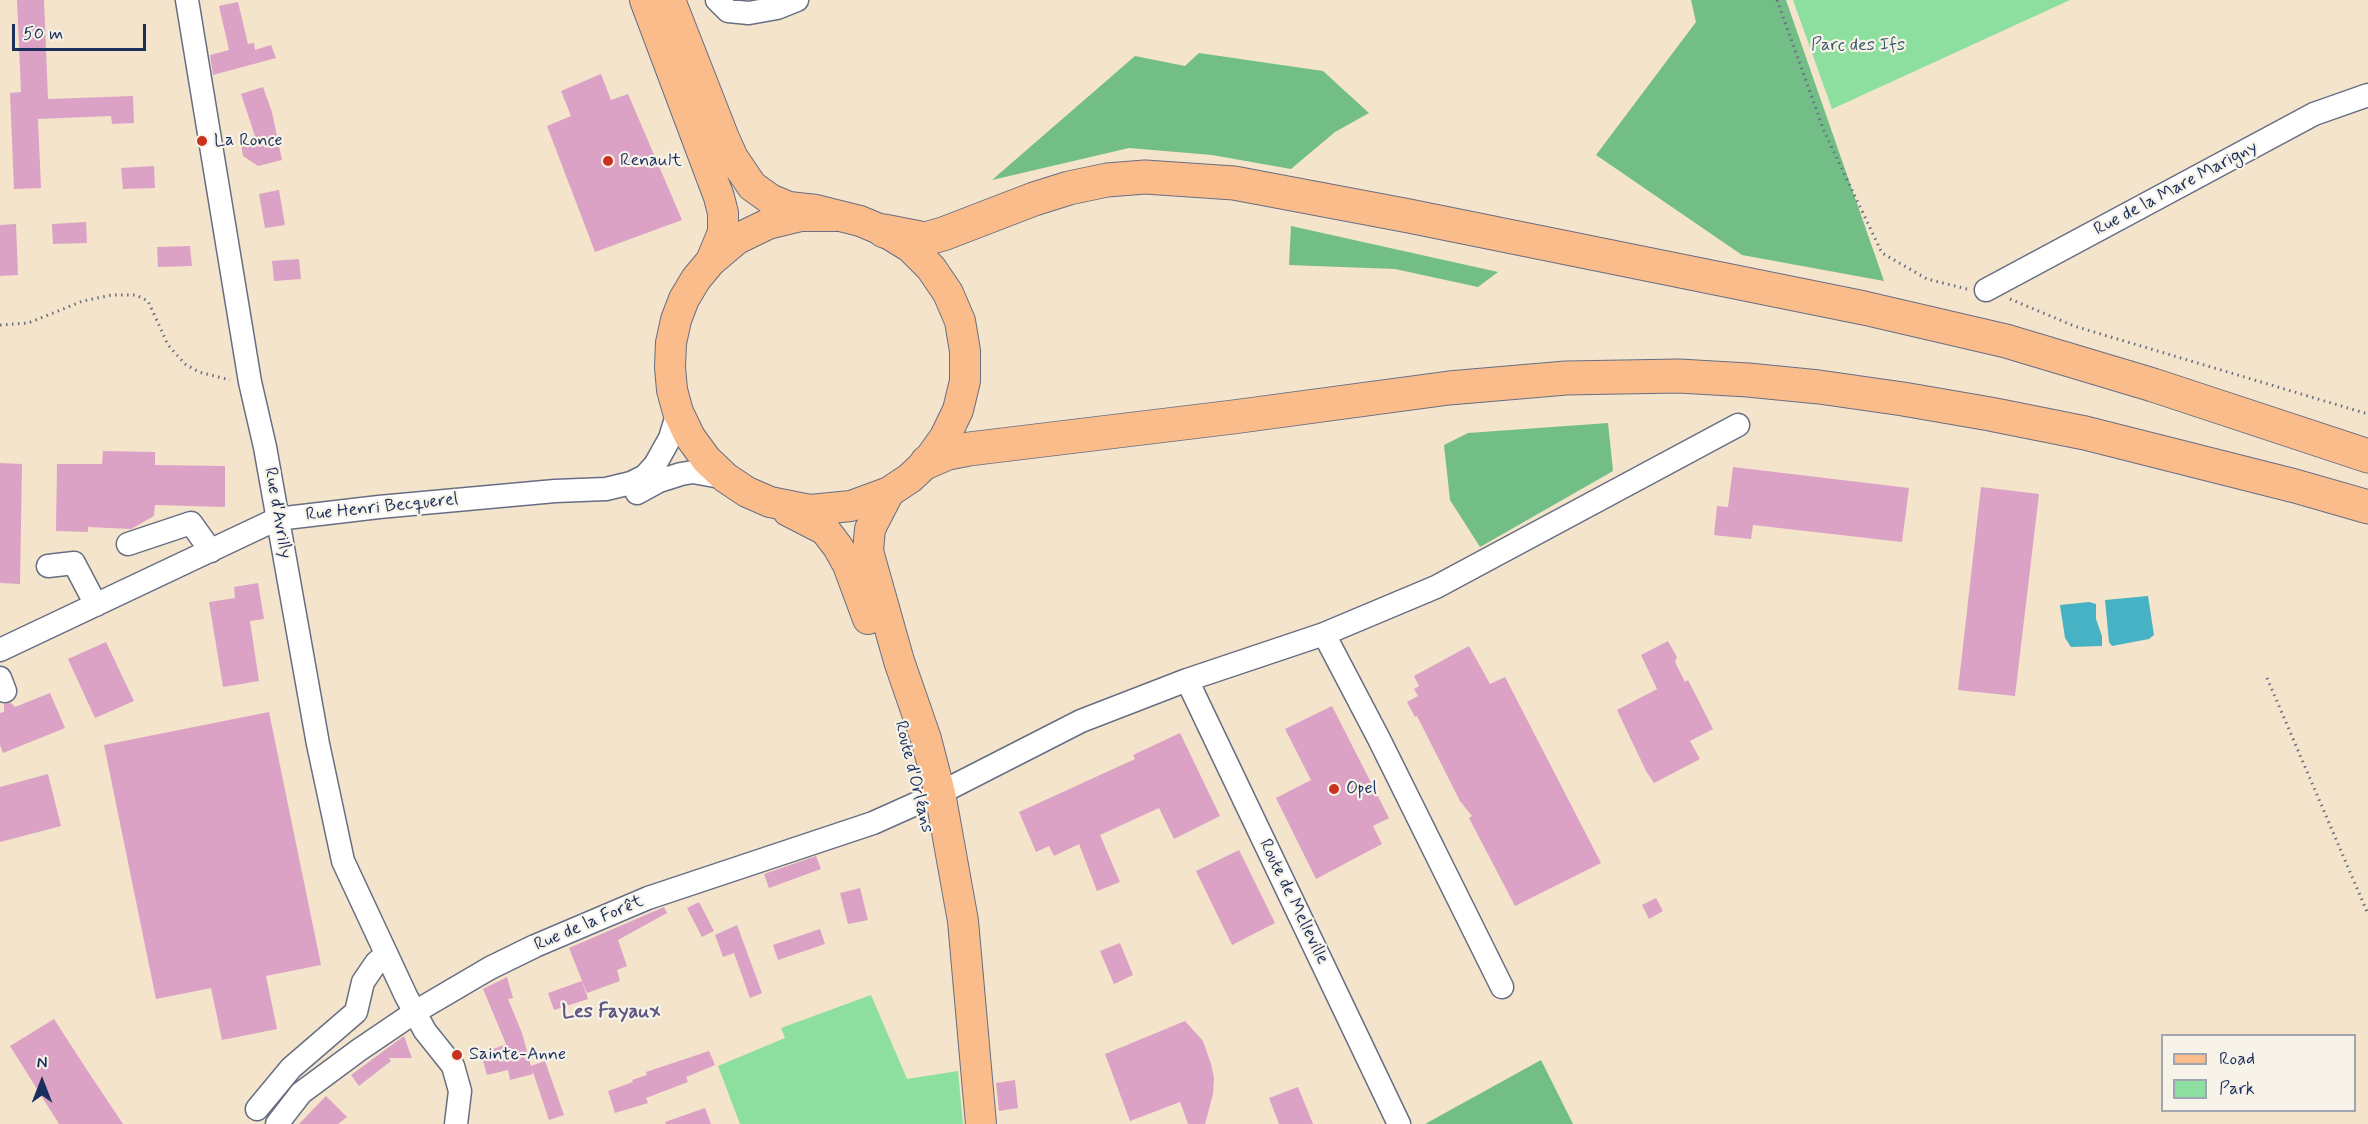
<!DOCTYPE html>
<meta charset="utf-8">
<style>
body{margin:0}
#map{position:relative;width:2368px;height:1124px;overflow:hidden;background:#f3e4cb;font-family:Mynerve,sans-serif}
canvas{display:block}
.legend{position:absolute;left:2161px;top:1034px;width:195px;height:78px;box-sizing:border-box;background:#f7f3e8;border:2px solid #9fa5b1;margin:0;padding:8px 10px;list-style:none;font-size:18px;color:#1b2f5e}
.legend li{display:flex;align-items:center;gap:12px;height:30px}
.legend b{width:30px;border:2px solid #9fa5b1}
.north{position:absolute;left:12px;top:1052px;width:60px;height:60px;-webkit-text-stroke:4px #f7f3e8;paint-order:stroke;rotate:0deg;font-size:16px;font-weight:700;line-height:24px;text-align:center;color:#1b2f5e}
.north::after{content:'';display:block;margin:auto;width:21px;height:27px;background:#1b2f5e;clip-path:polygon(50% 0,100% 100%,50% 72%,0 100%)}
.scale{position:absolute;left:12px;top:24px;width:134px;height:27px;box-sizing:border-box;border:3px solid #1b2f5e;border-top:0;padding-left:8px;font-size:18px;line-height:21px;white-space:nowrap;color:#1b2f5e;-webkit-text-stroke:4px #f7f3e8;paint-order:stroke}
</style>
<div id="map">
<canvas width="2368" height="1124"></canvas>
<ul class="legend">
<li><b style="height:8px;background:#f9bc8a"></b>Road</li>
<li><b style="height:16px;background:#8ddf9f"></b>Park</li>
</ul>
<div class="north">N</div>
<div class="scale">50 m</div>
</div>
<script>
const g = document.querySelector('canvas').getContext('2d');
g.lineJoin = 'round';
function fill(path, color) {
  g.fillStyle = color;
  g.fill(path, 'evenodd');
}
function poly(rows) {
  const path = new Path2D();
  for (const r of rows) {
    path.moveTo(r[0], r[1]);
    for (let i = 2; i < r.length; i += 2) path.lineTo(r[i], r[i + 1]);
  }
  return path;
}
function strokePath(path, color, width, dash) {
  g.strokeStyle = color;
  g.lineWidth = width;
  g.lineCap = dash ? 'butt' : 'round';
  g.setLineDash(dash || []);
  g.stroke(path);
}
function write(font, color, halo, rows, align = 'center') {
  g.font = font + ' Mynerve,sans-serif';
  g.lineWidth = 4.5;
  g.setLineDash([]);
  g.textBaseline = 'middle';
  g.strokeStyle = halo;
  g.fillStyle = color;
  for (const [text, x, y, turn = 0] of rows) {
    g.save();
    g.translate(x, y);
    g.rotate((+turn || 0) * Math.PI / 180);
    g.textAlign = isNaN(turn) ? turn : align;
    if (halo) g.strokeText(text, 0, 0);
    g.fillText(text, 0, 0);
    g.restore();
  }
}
const green = poly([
 [1793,0,2070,0,1832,109],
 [871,995,907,1079,958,1071,963,1124,740,1124,718,1066,785,1038,781,1028]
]);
const forest = poly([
 [1691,0,1786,0,1884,281,1742,255,1596,155,1696,22],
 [1199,53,1323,71,1369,113,1335,132,1291,169,1212,155,1129,148,992,180,1135,56,1185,66],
 [1291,226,1498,272,1478,287,1395,269,1289,265],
 [1608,423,1613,471,1480,547,1450,500,1444,445,1468,433],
 [1541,1060,1573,1124,1425,1124]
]);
const water = poly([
 [2148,596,2154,635,2149,639,2112,646,2109,642,2105,600],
 [2089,602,2096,604,2096,619,2102,636,2102,646,2071,647,2065,638,2060,605]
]);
const building = poly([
 [17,0,44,0,48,99,133,96,134,123,112,124,111,116,38,119,41,188,14,189,10,93,21,92],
 [238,2,248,44,254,43,255,50,271,45,276,58,213,75,210,55,229,50,219,6],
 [601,74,611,100,628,94,682,220,595,252,547,126,571,116,561,91],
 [263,87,272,112,282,160,258,166,243,156,241,144,256,139,241,94],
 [154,166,155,188,123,189,121,168],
 [279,190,285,225,265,228,259,194],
 [86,222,87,243,53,244,52,224],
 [16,224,18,275,0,276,0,225],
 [190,246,192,266,158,267,157,247],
 [299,259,301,279,274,281,272,261],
 [103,451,155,452,155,465,225,466,225,507,155,505,154,516,131,529,88,527,88,532,56,531,57,464,102,464],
 [0,463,22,464,20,584,0,583],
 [1733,467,1909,488,1902,542,1753,525,1751,539,1714,535,1717,506,1728,507],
 [1981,487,2039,494,2015,696,1958,690],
 [258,583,264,619,250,621,259,681,223,687,209,602,235,598,234,587],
 [1668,641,1677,657,1675,662,1685,682,1688,680,1713,729,1690,741,1700,759,1654,783,1646,771,1617,710,1657,689,1641,655],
 [106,642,134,701,95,718,68,659],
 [1469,646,1490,684,1505,677,1601,863,1515,906,1469,818,1472,816,1460,801,1417,716,1415,717,1407,702,1418,696,1414,689,1419,686,1414,676],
 [50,693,65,728,3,753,0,745,0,713,4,712,4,704,11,703,15,707],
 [1332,706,1389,818,1373,826,1382,844,1316,879,1276,798,1311,780,1285,729],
 [269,712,321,965,266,976,277,1029,222,1040,211,988,156,999,104,745],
 [1180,733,1220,816,1174,839,1159,808,1100,835,1120,882,1097,891,1079,844,1054,856,1049,846,1036,852,1019,812,1135,759,1133,755],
 [48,774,61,826,0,842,0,787],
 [1239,850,1275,923,1232,945,1196,871],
 [816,856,821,869,769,888,764,874],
 [860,888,868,920,848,924,840,893],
 [1656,898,1663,911,1649,919,1642,905],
 [699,902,714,931,702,937,687,908],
 [664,907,667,913,618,940,627,966,617,970,620,981,587,993,569,948],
 [737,925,762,993,750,998,734,953,723,957,715,935],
 [820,929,825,944,778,960,773,945],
 [1120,943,1133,975,1114,984,1100,951],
 [507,977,513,998,508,999,522,1033,531,1066,545,1061,564,1115,549,1120,532,1069,533,1074,510,1080,508,1070,487,1075,481,1054,506,1044,483,989],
 [582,981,588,999,554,1010,548,993],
 [54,1019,87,1070,123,1124,59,1124,10,1046],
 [1185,1021,1203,1041,1211,1064,1214,1078,1213,1094,1205,1124,1188,1124,1180,1102,1130,1121,1105,1054],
 [404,1036,412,1058,389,1058,391,1061,359,1086,351,1075],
 [709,1051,715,1065,686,1077,688,1082,646,1098,648,1103,615,1113,608,1091,633,1082,632,1080,647,1075,646,1072],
 [1015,1080,1018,1108,999,1111,996,1083],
 [1298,1087,1313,1124,1279,1124,1269,1098],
 [326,1096,347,1117,338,1124,299,1124],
 [705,1108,711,1124,666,1124,665,1122]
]);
const path = poly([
 [1777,0,1824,131,1882,253,1927,279,1967,289],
 [2010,299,2074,326,2368,414],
 [0,325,28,323,83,301,112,295,136,295,148,301,168,345,185,364,199,372,230,380],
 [2267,678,2368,914]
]);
const minor = poly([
 [187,0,250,382,265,447,318,744,343,861,406,996,425,1031,453,1066,460,1091,456,1124],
 [717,0,728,11,749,13,777,8,797,0],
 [1986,290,2314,114,2368,95],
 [637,493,659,481,681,474,693,472,726,478],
 [128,544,191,523,211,551],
 [48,566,74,563,96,605],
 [1324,634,1436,587,1738,425],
 [0,650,277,519,379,507,555,491,606,489,631,483,645,476,655,465,670,438,678,412],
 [0,678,5,691],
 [1187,680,1399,1124],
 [257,1109,291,1068,356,1012,363,982,376,963,386,954],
 [277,1124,301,1093,359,1050,415,1012,490,968,535,946,648,898,873,823,940,793,1081,721,1187,680,1324,634,1379,739,1502,987]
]);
const major = poly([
 [645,0,719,197,723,213,723,232,711,261],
 [670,0,724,138,733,158,752,186,770,199,789,207,816,210,860,221,884,231,910,247,931,268,948,293,960,321,965,351,965,381,958,410,945,437,927,462,910,478,889,492,851,506,810,510,770,502,747,492,726,478,706,459,690,437,678,412,672,390,670,367,671,343,676,320,684,299,696,279,711,261,737,239,768,224,801,216,835,216],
 [889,492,870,529,868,551,899,661,926,739,940,793,963,921,981,1124],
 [788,511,825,530,838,547,848,565,868,619]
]);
const highway = poly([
 [884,231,925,239,943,234,1034,199,1069,188,1107,180,1145,177,1234,183,1409,216,1864,308,2006,341,2153,385,2368,456],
 [927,462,948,453,969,449,1233,417,1449,388,1566,378,1679,376,1748,380,1819,387,1903,399,1990,414,2085,433,2295,486,2368,507]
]);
const markers = [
 [202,141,6,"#c8321e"],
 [608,161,6,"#c8321e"],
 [1334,789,6,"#c8321e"],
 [457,1055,6,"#c8321e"]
];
const parkNames = [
 ["Parc des Ifs",1858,46]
];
const poiNames = [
 ["La Ronce",214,141],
 ["Renault",620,161],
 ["Opel",1346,789],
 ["Sainte-Anne",469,1055]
];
const streetNames = [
 ["Rue de la Mare Marigny",2176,189,-28],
 ["Rue Henri Becquerel",382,508,-6],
 ["Rue d'Avrilly",277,513,80],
 ["Route d'Orléans",913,777,76],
 ["Route de Melleville",1293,902,64],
 ["Rue de la Forêt",589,924,-23]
];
const neighbourhoodNames = [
 ["Les Fayaux",611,1013]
];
fill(green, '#8ddf9f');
fill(forest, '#72be86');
fill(water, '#46b2c3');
fill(building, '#dba2c5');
strokePath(minor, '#676e84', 25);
strokePath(major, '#676e84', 32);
strokePath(highway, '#676e84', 35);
strokePath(path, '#676e84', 3, [1.5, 4.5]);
strokePath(minor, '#fff', 22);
strokePath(major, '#f9bc8a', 30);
strokePath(highway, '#f9bc8a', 33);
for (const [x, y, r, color] of markers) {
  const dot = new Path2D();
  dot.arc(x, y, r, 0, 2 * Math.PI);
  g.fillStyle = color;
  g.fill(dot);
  strokePath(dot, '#f7f3e8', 2);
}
write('18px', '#385b6e', '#f7f3e8', parkNames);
write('18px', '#1b2f5e', '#f7f3e8', poiNames, 'left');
write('18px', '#1b2f5e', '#f7f3e8', streetNames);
write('bold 20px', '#5e5782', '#f7f3e8', neighbourhoodNames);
</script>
